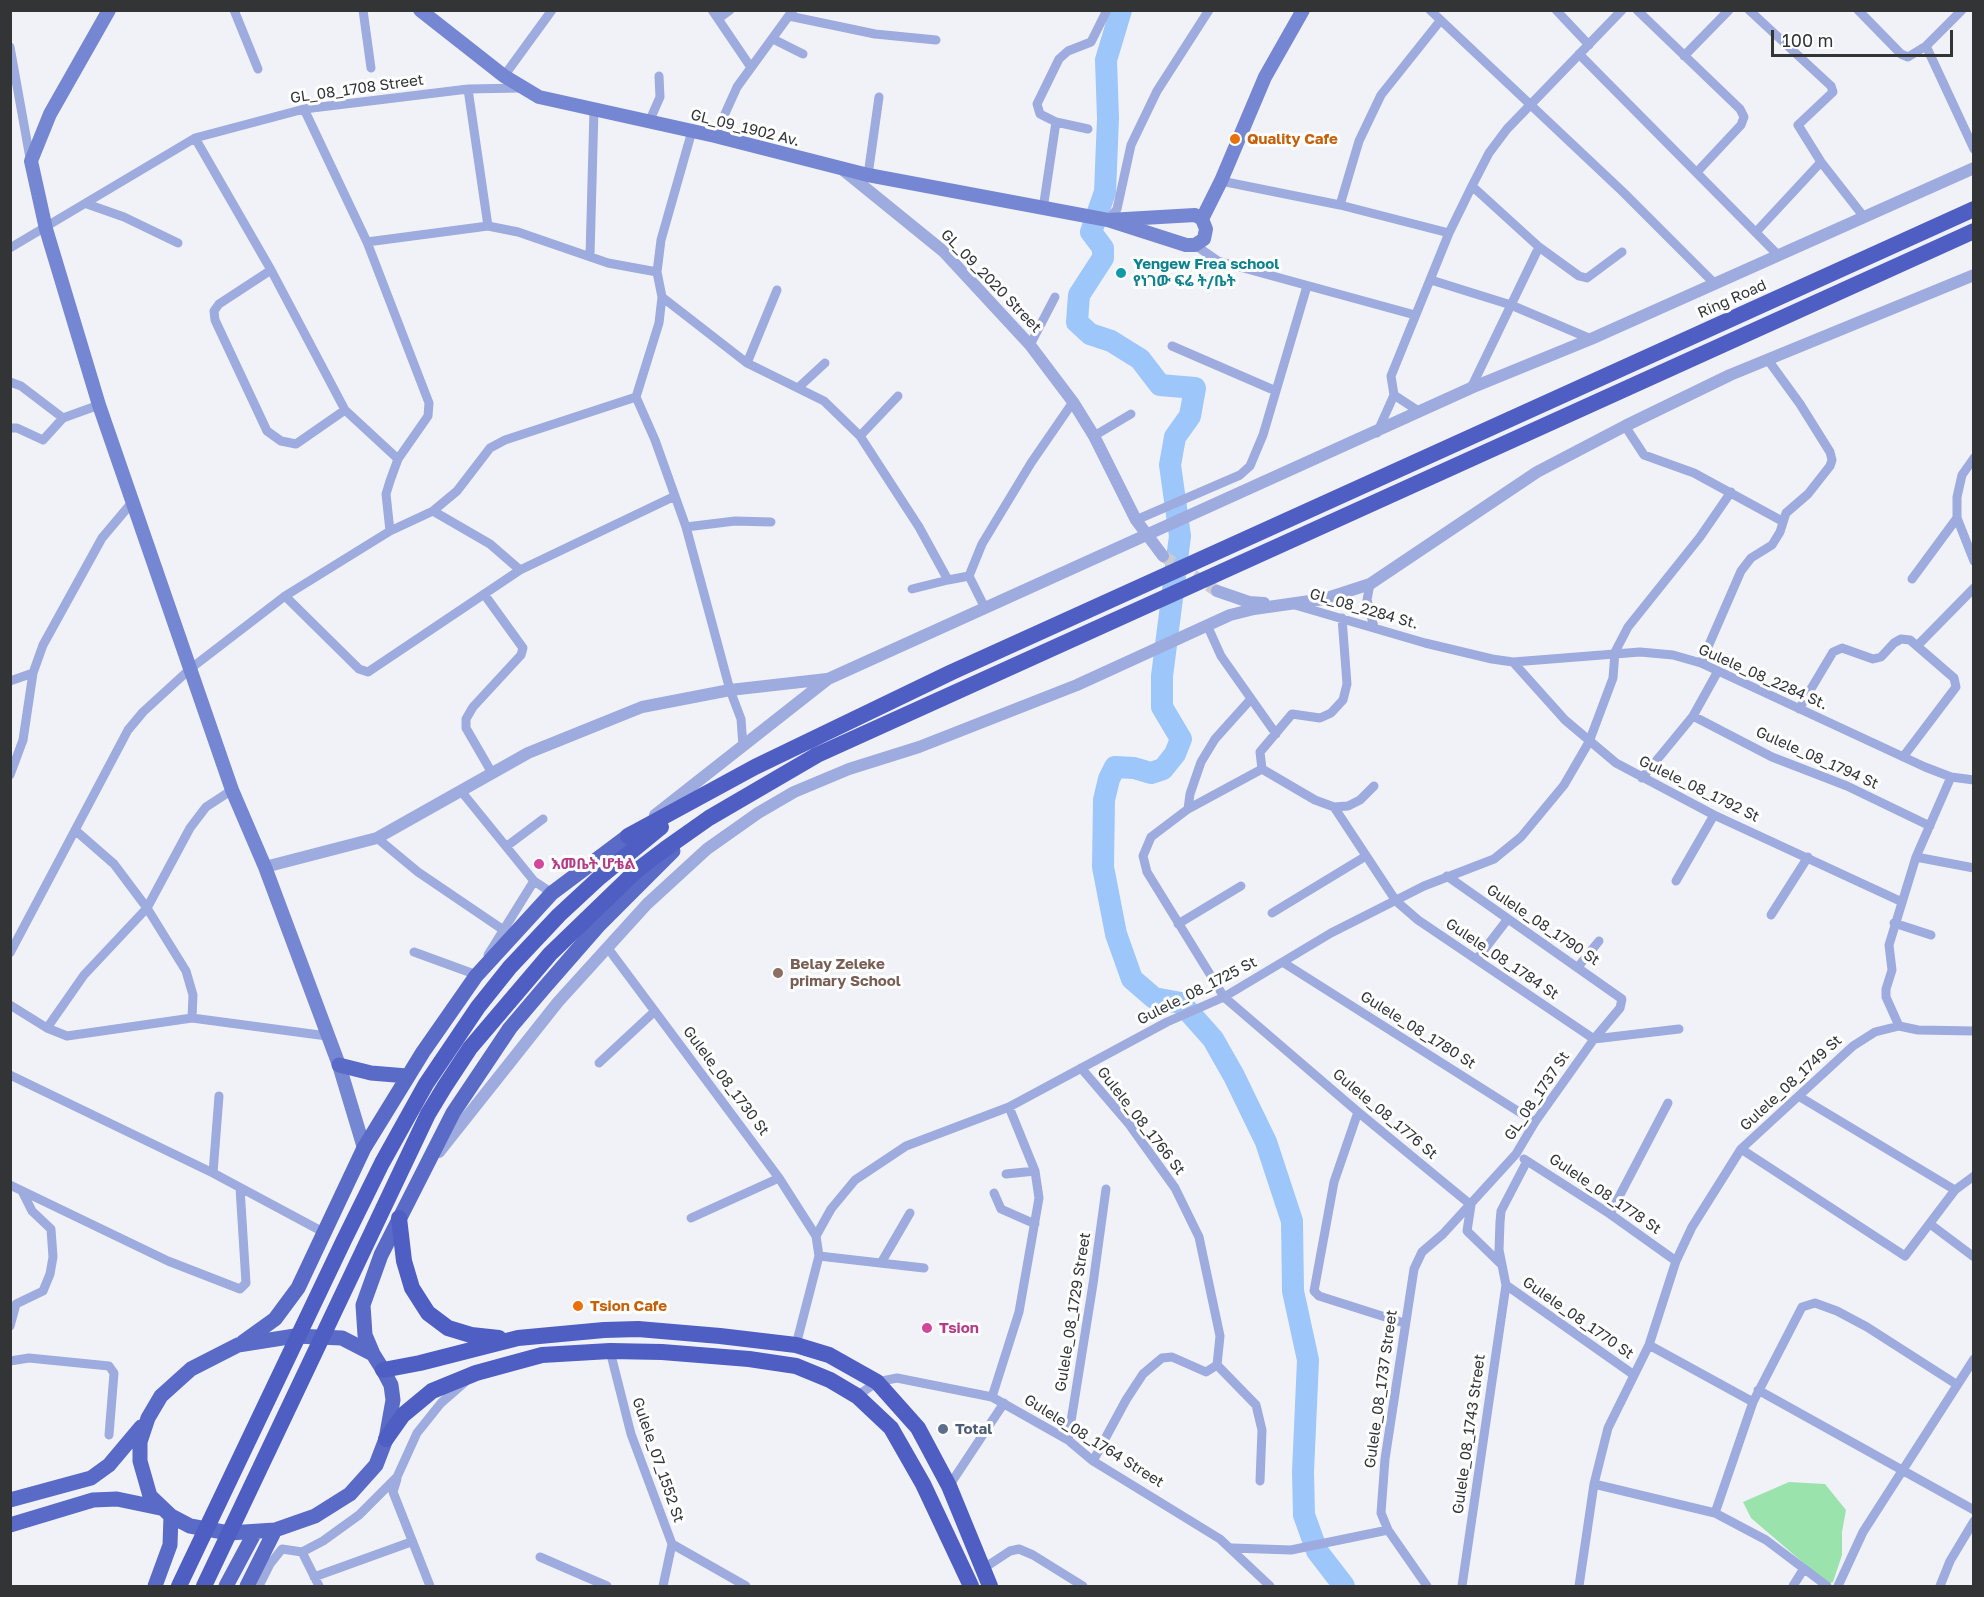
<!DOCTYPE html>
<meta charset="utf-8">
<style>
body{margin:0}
#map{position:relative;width:1984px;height:1597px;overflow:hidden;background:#f0f2f8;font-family:"Golos Text",sans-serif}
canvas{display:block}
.frame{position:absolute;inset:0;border:12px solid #333436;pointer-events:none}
.scale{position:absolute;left:1771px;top:30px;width:182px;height:27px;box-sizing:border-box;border:3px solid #333436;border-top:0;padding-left:8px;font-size:18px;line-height:21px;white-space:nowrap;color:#333436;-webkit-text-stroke:4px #fff;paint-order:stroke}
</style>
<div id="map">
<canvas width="1984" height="1597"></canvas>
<div class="frame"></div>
<div class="scale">100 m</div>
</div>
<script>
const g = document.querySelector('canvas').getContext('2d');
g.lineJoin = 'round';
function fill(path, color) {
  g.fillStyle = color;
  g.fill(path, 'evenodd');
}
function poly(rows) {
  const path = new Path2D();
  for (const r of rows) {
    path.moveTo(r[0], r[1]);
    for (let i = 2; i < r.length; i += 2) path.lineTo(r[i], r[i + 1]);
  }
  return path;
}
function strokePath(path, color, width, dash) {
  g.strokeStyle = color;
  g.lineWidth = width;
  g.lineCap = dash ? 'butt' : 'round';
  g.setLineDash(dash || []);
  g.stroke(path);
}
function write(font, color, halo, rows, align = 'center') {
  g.font = font + ' "Golos Text","Noto Sans Ethiopic",sans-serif';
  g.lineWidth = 6;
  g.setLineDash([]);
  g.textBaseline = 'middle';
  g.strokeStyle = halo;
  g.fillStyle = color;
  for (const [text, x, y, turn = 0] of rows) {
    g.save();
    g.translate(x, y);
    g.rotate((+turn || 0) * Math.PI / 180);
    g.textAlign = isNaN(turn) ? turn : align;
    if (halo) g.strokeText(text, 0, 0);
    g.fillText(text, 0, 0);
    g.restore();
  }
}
const green = poly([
 [1789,1482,1825,1484,1846,1510,1842,1532,1842,1555,1833,1582,1828,1584,1751,1518,1743,1502]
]);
const river = poly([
 [1121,10,1106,60,1108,118,1105,192,1091,232,1103,248,1103,258,1079,295,1077,322,1090,334,1111,341,1140,359,1160,385,1195,388,1190,416,1175,437,1170,465,1180,536,1162,676,1162,707,1181,739,1175,754,1163,769,1151,773,1134,768,1115,767,1109,779,1104,800,1103,867,1116,934,1132,979,1154,998,1181,1003,1213,1039,1234,1076,1266,1142,1292,1221,1293,1291,1308,1360,1303,1472,1304,1515,1317,1551,1344,1586]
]);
const tertiaryTunnel = poly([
 [1163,556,1217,591]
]);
const minor = poly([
 [234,10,258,69],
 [363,10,371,68],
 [712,10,750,66],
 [1430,10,1623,192,1715,284],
 [1556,10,1589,45],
 [1637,10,1740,109,1744,117,1741,125,1697,172],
 [1749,10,1831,86,1833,92,1798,125,1821,162,1756,232],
 [1858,10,1901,54,1908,57,1926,46,1962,10],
 [789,16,875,34,936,40],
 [719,18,730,10],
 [773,39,803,54],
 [1926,46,1974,149],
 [10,47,30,158],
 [1579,54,1778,255],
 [1684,56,1729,10],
 [504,76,552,10],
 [468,89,488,226],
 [304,109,367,242,429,403,428,416,398,459,390,481,386,494,390,531],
 [649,122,660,97,659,76],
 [1056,122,1088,129],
 [692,131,661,240,657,272,662,297,659,323,636,397,655,440,686,527,730,690,741,719,743,746],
 [715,136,737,87,793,10],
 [195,138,271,270,345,410,398,459],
 [1821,162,1864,217],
 [868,175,879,97],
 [1221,181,1340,205,1449,233],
 [87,204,124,217,178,243],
 [1340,205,1359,141,1381,95,1440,21],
 [1043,209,1056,122,1040,114,1037,104,1059,59,1068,51,1091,42,1107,10],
 [1108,220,1117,209,1131,145,1157,91,1209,10],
 [367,242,488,226,518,232,608,263,657,272],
 [1195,245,1218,261,1415,315],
 [1539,247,1579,276,1587,278,1622,252],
 [10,248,195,138,304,109,468,89,521,88],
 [590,256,594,109],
 [271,270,219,304,214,311,215,320,267,431,281,441,296,444,345,410],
 [1431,280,1511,305,1591,339],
 [662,297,747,363,824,401,860,436,919,527,948,580,912,589],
 [1030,345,1055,297],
 [1172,346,1276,391],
 [747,363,777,290],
 [10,382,21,386,63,418,99,405],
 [799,387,825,363],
 [1471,388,1539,247,1472,186],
 [1420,412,1394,395,1391,376,1449,233,1472,186,1489,153,1507,129,1622,10],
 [1625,426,1644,455,1694,473,1782,521],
 [10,428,17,428,43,440,63,418],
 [1377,433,1394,395],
 [860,436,898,396],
 [1094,436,1131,414],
 [1974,458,1962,475,1957,497,1957,518,1974,561],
 [1136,520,1240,475,1250,466,1263,435,1307,286],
 [686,527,735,521,771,522],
 [520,570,490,544,433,511,457,491,490,448,505,440,636,397],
 [969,576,985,608],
 [1912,579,1957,518],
 [948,580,969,576,982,544,1031,463,1073,402],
 [1370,584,1367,600,1374,627],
 [484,594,523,648,521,655,473,707,466,719,466,728,492,773],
 [285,596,359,669,368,672,520,570,675,496],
 [1295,605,1425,643,1492,659,1513,662,1640,652,1673,655,1701,663,1925,767,1951,777,1974,780],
 [1207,625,1221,656,1276,734],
 [1918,645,1974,588],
 [1513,662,1565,720,1616,763,1714,815,1900,901],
 [1701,663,1741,571,1751,558,1772,545,1780,532,1786,513,1808,494,1830,466,1832,460,1830,452,1800,404,1768,360],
 [10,681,33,673],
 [1799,709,1833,652,1842,648,1873,659,1881,657,1894,643,1901,639,1910,640,1954,678,1956,687,1903,757],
 [1693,716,1772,757,1847,786,1930,826],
 [1262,769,1188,809,1151,837,1143,856,1147,872,1224,997,1358,1112,1471,1205],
 [1262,769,1315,800,1334,807,1396,901,1418,920,1594,1039],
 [1262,769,1260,752,1292,714,1320,718,1331,713,1343,700,1347,684,1342,618],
 [10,775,23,740,33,673,43,645,102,538,134,500],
 [1642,778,1693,716,1718,671],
 [461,791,534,881,552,893],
 [1334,807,1348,806,1360,800,1374,786],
 [1188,809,1190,794,1201,762,1215,739,1250,700],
 [75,830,114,864,147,908,186,971,193,995,192,1018],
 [377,838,418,872,502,929],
 [507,846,543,819],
 [1916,857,1974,868],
 [1676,881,1714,815],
 [1272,913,1366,856],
 [1771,915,1808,857],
 [1894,923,1931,935],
 [1178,924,1241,886],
 [607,947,779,1178,816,1236],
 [414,952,477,975],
 [10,953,128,730,143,712,190,669,285,596,390,531,433,511],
 [488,955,534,881],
 [1477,959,1507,920],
 [1284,963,1535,1122],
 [1578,967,1599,941],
 [10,1005,47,1028,67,1036,192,1018,327,1036],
 [1899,1026,1918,1030,1974,1031],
 [47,1028,84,975,147,908,190,828,206,807,232,790],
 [1594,1039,1679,1029],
 [599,1063,655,1011],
 [1081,1068,1129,1124,1175,1188,1199,1237,1220,1336,1217,1365],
 [10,1075,213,1173,325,1233],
 [1800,1097,1955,1190],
 [1358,1112,1334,1182,1314,1291,1319,1296,1404,1323],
 [1741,1149,1905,1256,1955,1190,1974,1176],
 [1524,1159,1610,1214,1676,1261],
 [213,1173,219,1096],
 [1006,1174,1035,1171],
 [10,1185,168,1261,240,1289,246,1283,240,1188],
 [994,1193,1001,1209,1035,1224],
 [1471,1205,1467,1231,1502,1265],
 [1610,1214,1668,1103],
 [691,1218,779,1178],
 [1930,1224,1974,1257],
 [819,1256,924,1268],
 [881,1263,910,1213],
 [1506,1285,1634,1375],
 [10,1326,16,1304,43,1291,50,1274,53,1257,51,1229,32,1211,22,1191],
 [796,1345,819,1256,816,1236,831,1209,855,1180,906,1146,1009,1107,1167,1022,1224,997,1331,933,1424,886,1494,859,1521,837,1564,785,1589,742,1613,678,1615,652,1628,627,1700,537,1731,492],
 [1649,1345,1753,1402],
 [610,1351,631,1434,672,1544],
 [10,1361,29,1358,109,1366,114,1373,109,1435],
 [1217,1365,1256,1405,1262,1430,1260,1481],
 [1758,1390,1974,1510],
 [857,1396,877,1382,897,1378,992,1397,1068,1440,1093,1461,1220,1539,1270,1586],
 [992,1397,1019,1312,1039,1198,1035,1171,1009,1107],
 [1068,1440,1093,1284,1106,1189],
 [1093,1461,1126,1400,1143,1374,1156,1363,1162,1358,1172,1357,1206,1372,1217,1365],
 [397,1479,393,1492,430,1586],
 [1594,1484,1715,1513,1766,1540,1827,1586],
 [949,1486,1004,1403],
 [1715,1513,1753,1402,1802,1307,1815,1303,1837,1311,1867,1327,1956,1384],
 [672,1544,746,1586],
 [1232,1548,1291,1550,1388,1530],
 [302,1552,323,1541,359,1515,397,1477,417,1433,441,1403,465,1382],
 [302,1552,319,1586],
 [540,1557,607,1586],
 [981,1570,1010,1551,1019,1549,1033,1555,1083,1586],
 [314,1577,411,1542],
 [259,1586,270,1564,282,1549,302,1552],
 [663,1586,672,1544],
 [1427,1586,1388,1530,1381,1513,1385,1459,1414,1269,1422,1252,1443,1234,1516,1154,1535,1122,1594,1039,1620,1008,1622,999,1447,876],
 [1462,1586,1506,1285,1499,1250,1500,1222,1501,1211,1527,1161],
 [1579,1586,1594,1484,1608,1428,1649,1345,1676,1261,1692,1227,1741,1149,1853,1046,1875,1032,1899,1026,1886,997,1886,989,1892,970,1889,945,1916,857,1951,777],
 [1793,1586,1803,1570],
 [1838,1586,1863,1532,1974,1359],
 [1940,1586,1950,1561,1974,1521]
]);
const tertiary = poly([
 [842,169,943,251,1030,345,1073,402,1094,436,1136,520,1163,556],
 [1217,591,1249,602,1264,603],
 [655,815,828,679,1471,388,1591,339,1974,168],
 [265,867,377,838,528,753,642,707,730,690,827,679],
 [439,1152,558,1002,647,904,707,849,758,813,794,792,849,769,919,747,1077,685,1230,615,1254,609,1324,599,1370,584,1537,472,1625,426,1730,375,1974,275]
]);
const secondary = poly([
 [109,10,50,114,31,161,46,229,99,405,232,790,265,867,339,1065,364,1148],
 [420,10,504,76,539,97,715,136,868,175,1108,220,1186,245,1195,245,1204,239,1206,229,1202,219,1195,215,1108,220],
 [1202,219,1221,181,1265,77,1303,10]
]);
const primary = poly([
 [339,1065,371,1073,407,1076],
 [295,1336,342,1338,373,1354,383,1370,391,1385,393,1400,386,1439,376,1465,350,1494,315,1516,275,1530,229,1533,190,1526,171,1516,150,1496,140,1461,140,1442,148,1418,161,1396,191,1369,238,1345,295,1336],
 [243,1342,275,1319,298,1288,364,1148,423,1052,476,976,552,893,628,836],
 [373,1354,365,1335,363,1305,381,1255,453,1113,510,1028,544,988,598,926,673,851],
 [10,1500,91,1478,109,1465,141,1427],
 [10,1525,93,1500,117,1499,160,1508],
 [155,1586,170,1545,171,1516],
 [226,1586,255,1532],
 [247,1586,275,1530]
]);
const trunk = poly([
 [628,836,755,767,952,672,1974,209],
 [399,1218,404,1261,412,1288,428,1313,448,1328,471,1335,499,1338],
 [383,1370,420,1363,518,1338,604,1330,638,1329,720,1336,796,1345,829,1355,877,1382,918,1428,949,1486,990,1586],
 [386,1439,403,1415,432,1391,476,1373,542,1355,610,1351,662,1352,749,1359,796,1366,830,1380,857,1396,891,1428,923,1484,971,1586],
 [179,1586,344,1240,382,1163,426,1084,478,1007,510,967,559,915,600,877,661,827],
 [204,1586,428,1114,445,1086,470,1048,550,954,636,871,665,849,709,818,817,755,1974,231]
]);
const markers = [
 [1235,139,6,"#e8710a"],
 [1121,273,6,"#0f9aa8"],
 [539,864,6,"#d1479c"],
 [778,973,6,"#8d6e63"],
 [578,1306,6,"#e8710a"],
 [927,1328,6,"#d1479c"],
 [943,1429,6,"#5c6f8a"]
];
const streetNames = [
 ["GL_08_1708 Street",357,89,-8],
 ["GL_09_1902 Av.",745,128,14],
 ["GL_09_2020 Street",991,281,46],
 ["Ring Road",1732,299,-24],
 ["GL_08_2284 St.",1364,609,16],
 ["Gulele_08_2284 St.",1763,677,24],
 ["Gulele_08_1794 St",1817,758,24],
 ["Gulele_08_1792 St",1699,789,26],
 ["Gulele_08_1790 St",1543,925,34],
 ["Gulele_08_1784 St",1502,959,34],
 ["Gulele_08_1725 St",1197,991,-27],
 ["Gulele_08_1780 St",1418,1030,32],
 ["Gulele_08_1730 St",726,1081,53],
 ["Gulele_08_1749 St",1791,1083,-43],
 ["GL_08_1737 St",1537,1096,-56],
 ["Gulele_08_1776 St",1385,1114,40],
 ["Gulele_08_1766 St",1141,1121,52],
 ["Gulele_08_1778 St",1605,1194,34],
 ["Gulele_08_1729 Street",1073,1312,-81],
 ["Gulele_08_1770 St",1578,1318,35],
 ["Gulele_08_1737 Street",1381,1389,-82],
 ["Gulele_08_1743 Street",1469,1434,-82],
 ["Gulele_08_1764 Street",1094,1441,32],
 ["Gulele_07_1552 St",658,1460,71]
];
const foodNames = [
 ["Quality Cafe",1247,139],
 ["Tsion Cafe",590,1306]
];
const cultureNames = [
 ["Yengew Frea school",1133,264],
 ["የነገው ፍሬ ት/ቤት",1133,281]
];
const hotelNames = [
 ["እመቤት ሆቴል",551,864],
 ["Tsion",939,1328]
];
const educationNames = [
 ["Belay Zeleke",790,964],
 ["primary School",790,981]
];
const serviceNames = [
 ["Total",955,1429]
];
fill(green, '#9be3ad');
strokePath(river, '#9dc6fb', 22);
strokePath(tertiaryTunnel, '#caccd1', 12, [12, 6]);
strokePath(minor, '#9dabde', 9);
strokePath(tertiary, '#9dabde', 12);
strokePath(secondary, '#7586d2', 14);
strokePath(primary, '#5a6ac7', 15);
strokePath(trunk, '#4f5ec2', 16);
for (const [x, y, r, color] of markers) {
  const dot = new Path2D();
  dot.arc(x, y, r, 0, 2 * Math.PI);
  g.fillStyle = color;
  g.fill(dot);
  strokePath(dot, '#fff', 2);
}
write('15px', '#333436', '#fff', streetNames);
write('bold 15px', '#c56008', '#fff', foodNames, 'left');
write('bold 15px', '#0d838f', '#fff', cultureNames, 'left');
write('bold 15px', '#b23c85', '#fff', hotelNames, 'left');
write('bold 15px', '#785e54', '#fff', educationNames, 'left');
write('bold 15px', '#4e5e75', '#fff', serviceNames, 'left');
</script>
